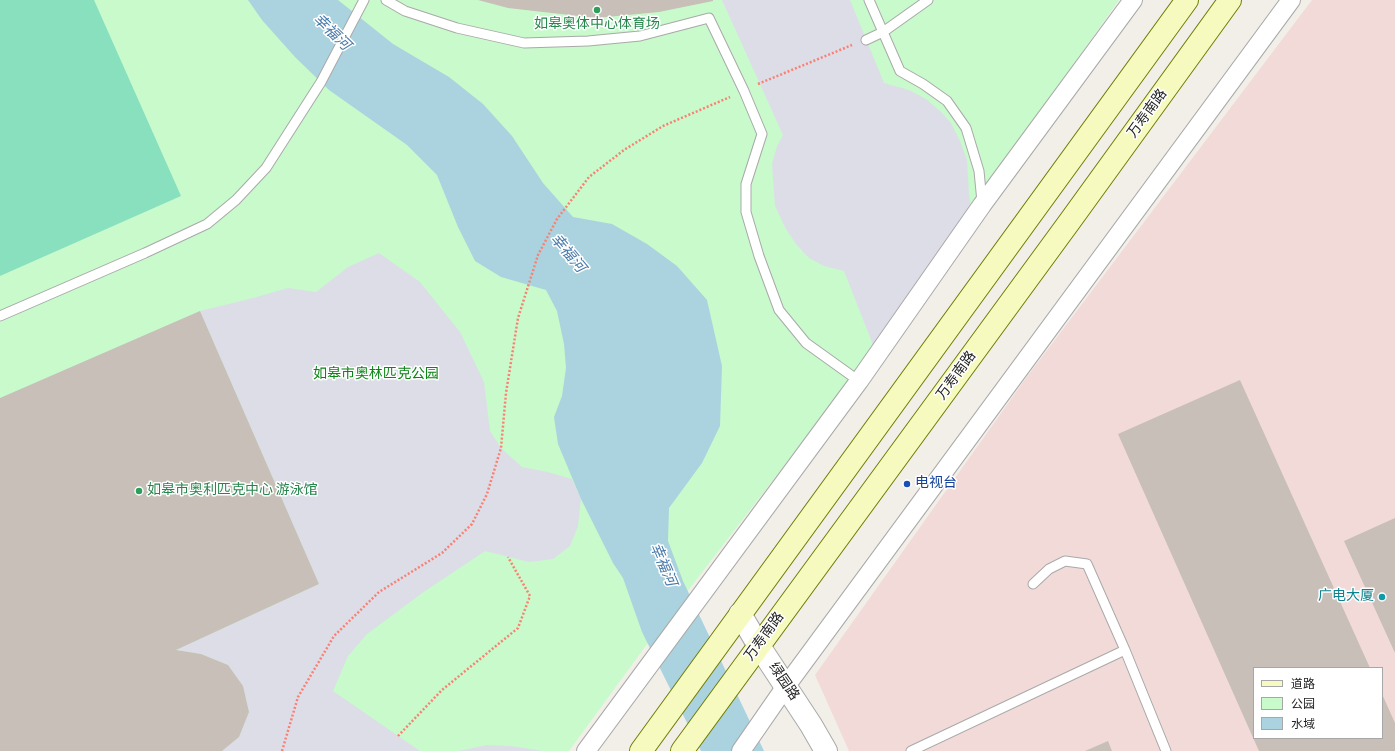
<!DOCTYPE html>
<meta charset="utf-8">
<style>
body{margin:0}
#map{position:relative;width:1395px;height:751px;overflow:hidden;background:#f2efe9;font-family:"Source Sans 3","Noto Sans SC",sans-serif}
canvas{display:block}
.legend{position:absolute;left:1253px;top:667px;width:130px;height:72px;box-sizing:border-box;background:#fff;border:1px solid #a7a7a7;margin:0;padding:5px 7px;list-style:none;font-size:12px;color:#222}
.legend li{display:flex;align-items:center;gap:8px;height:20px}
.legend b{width:20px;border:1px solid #a7a7a7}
</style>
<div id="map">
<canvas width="1395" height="751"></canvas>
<ul class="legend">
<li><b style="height:5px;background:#f7fabf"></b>道路</li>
<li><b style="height:11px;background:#c8facc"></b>公园</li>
<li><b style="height:11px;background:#aad3df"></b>水域</li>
</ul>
</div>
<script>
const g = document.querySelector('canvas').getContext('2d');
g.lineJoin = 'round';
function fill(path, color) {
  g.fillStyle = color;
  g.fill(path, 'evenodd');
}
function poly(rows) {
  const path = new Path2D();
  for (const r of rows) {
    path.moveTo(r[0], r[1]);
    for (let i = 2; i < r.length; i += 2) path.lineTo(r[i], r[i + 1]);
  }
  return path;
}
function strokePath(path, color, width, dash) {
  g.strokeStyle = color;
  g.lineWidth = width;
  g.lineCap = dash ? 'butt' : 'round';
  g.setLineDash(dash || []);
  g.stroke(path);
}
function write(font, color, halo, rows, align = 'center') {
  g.font = font + ' "Source Sans 3","Noto Sans SC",sans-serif';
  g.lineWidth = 3;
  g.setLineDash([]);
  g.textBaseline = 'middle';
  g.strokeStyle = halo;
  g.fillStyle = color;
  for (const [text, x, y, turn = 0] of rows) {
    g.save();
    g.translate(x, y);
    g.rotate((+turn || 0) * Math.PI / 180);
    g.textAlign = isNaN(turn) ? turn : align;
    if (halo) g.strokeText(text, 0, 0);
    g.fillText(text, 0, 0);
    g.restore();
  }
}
const commercial = poly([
 [1312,0,1395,0,1395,751,849,751,815,675,1026,378],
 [1254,668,1382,668,1382,738,1254,738]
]);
const park = poly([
 [0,0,1119,0,850,380,650,640,569,751,0,751]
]);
const pitch = poly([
 [0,0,94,0,181,196,0,276]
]);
const plaza = poly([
 [722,0,850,0,884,83,909,90,926,99,940,111,951,123,960,141,967,160,969,194,973,219,877,355,844,271,824,266,809,258,796,244,786,229,775,206,772,164,777,146,783,135],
 [379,253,420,282,460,332,484,382,490,431,501,448,522,467,548,472,572,479,581,499,578,526,570,546,553,559,529,562,485,551,425,591,367,634,348,656,333,691,420,751,222,751,239,737,249,712,243,686,228,665,201,654,176,650,319,584,200,311,253,298,288,288,316,292,348,267],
 [487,745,511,746,543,751,458,751]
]);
const water = poly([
 [248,0,338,0,393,44,449,77,483,104,512,136,543,183,573,217,612,224,647,244,677,266,707,300,722,366,720,426,702,463,669,508,668,541,683,581,764,751,701,751,642,632,623,578,613,563,581,499,558,444,554,417,562,396,566,368,564,344,557,311,546,290,501,277,475,261,458,227,437,175,407,145,329,90,295,57,262,20]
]);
const building = poly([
 [478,0,713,0,713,1,659,12,596,18,508,8],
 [200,311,319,584,176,650,201,654,228,665,243,686,249,712,239,737,222,751,0,751,0,398],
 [1240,380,1370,668,1254,668,1254,738,1382,738,1382,694,1395,723,1395,751,1259,751,1118,434],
 [1395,518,1395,653,1344,541],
 [1108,741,1112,751,1085,751]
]);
const path = poly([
 [758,84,852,45],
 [398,736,442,690,518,628,530,596,508,557],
 [282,751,298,697,334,636,379,592,442,553,472,524,487,494,501,448,506,393,518,318,538,255,557,219,589,177,624,150,663,126,730,97]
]);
const service = poly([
 [386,0,405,11,457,28,524,43,588,41,640,36,709,18,744,91,762,134,746,184,746,212,759,256,779,310,806,343,859,381],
 [869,0,900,71,923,84,947,101,966,128,979,171,982,202],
 [866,40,883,32,928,0],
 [0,316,145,253,207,224,236,200,266,168,321,82,364,0],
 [1033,584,1049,569,1065,561,1087,564,1125,650,1166,751],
 [911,751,1125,650]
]);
const minor = poly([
 [586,751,859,381,982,205,1133,0],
 [741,751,786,686,1291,0]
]);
const tertiary = poly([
 [740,614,759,646,811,725,826,751]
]);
const secondary = poly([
 [641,751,1187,0],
 [682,751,1070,221,1230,0]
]);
const markers = [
 [597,10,4,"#2e9e5b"],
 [907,484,4,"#1a4fb4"],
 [139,491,4,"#2e9e5b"],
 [1382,597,4,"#0f9aa8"]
];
const leisureNames = [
 ["如皋奥体中心体育场",597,25],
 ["如皋市奥利匹克中心 游泳馆",147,491,"left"]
];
const streetNames = [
 ["万寿南路",1148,114,-54],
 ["万寿南路",957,376,-54],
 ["万寿南路",765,637,-54],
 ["绿园路",783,682,56]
];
const parkNames = [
 ["如皋市奥林匹克公园",376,375]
];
const transitNames = [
 ["电视台",915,484]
];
const cultureNames = [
 ["广电大厦",1374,597]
];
const waterNames = [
 ["幸福河",331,33,44],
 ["幸福河",567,254,50],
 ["幸福河",662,565,67]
];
fill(commercial, '#f2dad9');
fill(park, '#c8facc');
fill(pitch, '#88e0be');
fill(plaza, '#dddde8');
fill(water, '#aad3df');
fill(building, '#c7bfb8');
strokePath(service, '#a9a9a9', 11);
strokePath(minor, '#a9a9a9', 20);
strokePath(tertiary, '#a9a9a9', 24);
strokePath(secondary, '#707d05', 24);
strokePath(path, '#fa8072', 2.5, [2, 2]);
strokePath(service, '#fff', 9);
strokePath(minor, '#fff', 18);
strokePath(tertiary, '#fff', 22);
strokePath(secondary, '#f7fabf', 22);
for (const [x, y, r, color] of markers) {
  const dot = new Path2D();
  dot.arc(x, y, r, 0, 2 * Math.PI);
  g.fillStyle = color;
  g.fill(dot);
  strokePath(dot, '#fff', 1.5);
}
write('14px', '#27864d', '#fff', leisureNames);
write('14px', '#222', '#fff', streetNames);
write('14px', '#0c8416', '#fff', parkNames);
write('14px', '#164399', '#fff', transitNames, 'left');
write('14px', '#0d838f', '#fff', cultureNames, 'right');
write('italic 15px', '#4a7aab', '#fff', waterNames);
</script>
